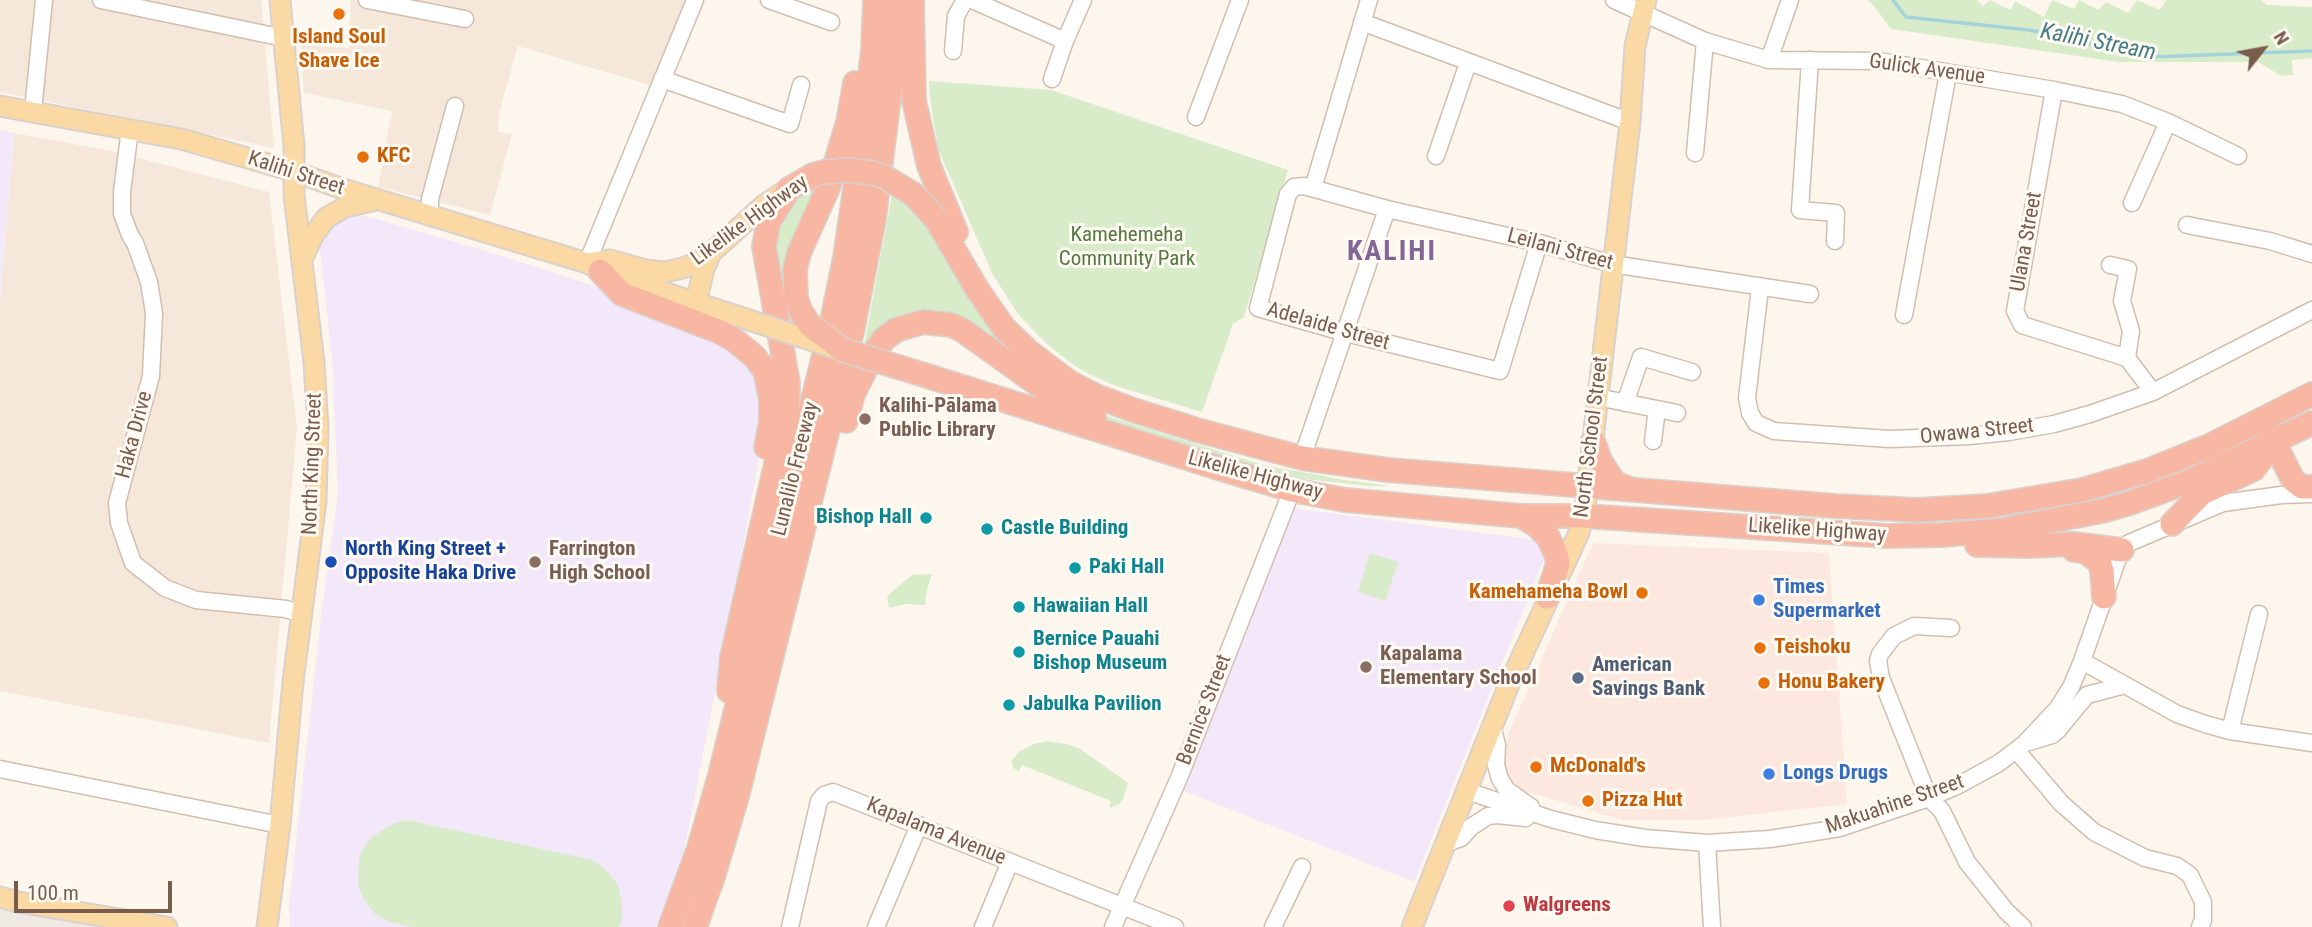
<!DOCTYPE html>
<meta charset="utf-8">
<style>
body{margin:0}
#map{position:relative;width:2312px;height:927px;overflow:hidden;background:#fdf6ec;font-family:"Roboto Condensed",sans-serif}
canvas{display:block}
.north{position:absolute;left:2228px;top:14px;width:70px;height:70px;-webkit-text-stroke:5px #fffaf3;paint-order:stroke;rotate:59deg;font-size:19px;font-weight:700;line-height:28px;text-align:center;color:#7a5c4d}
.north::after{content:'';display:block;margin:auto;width:24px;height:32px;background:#7a5c4d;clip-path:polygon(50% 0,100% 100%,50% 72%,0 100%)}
.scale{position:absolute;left:14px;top:881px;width:158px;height:32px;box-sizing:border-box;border:4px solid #7a5c4d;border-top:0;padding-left:9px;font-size:21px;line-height:24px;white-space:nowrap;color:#7a5c4d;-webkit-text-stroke:5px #fffaf3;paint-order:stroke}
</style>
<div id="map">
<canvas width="2312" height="927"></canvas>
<div class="north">N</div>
<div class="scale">100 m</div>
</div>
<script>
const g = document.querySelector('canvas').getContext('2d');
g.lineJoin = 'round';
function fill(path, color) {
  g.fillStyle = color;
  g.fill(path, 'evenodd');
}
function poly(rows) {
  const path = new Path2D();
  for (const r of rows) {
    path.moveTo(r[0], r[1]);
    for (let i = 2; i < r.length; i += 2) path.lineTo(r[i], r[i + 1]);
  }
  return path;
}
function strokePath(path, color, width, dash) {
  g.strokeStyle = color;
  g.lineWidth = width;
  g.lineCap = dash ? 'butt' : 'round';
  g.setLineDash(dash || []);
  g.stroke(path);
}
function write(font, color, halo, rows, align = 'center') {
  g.font = font + ' "Roboto Condensed",sans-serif';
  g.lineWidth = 6;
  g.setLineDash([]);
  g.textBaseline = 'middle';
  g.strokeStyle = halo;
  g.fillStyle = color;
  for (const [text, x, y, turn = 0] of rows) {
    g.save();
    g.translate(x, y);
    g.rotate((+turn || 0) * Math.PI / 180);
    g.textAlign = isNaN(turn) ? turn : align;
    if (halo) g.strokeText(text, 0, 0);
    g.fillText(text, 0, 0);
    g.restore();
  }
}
const residential = poly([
 [0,0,261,0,274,148,0,92],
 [351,0,689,0,653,86,518,46,499,113,498,132,512,134,490,215,378,187,392,111,304,93,301,45,349,48],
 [14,133,112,151,269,192,297,428,269,743,0,691,0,304]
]);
const commercial = poly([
 [1593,543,1829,553,1847,804,1702,820,1622,820,1517,789,1509,782,1503,771,1507,737]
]);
const industrial = poly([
 [0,902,109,927,0,927]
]);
const education = poly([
 [0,130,14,133,0,303],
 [350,213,380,220,496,254,598,287,653,308,752,363,767,413,735,591,684,851,656,927,290,927,289,905,323,600,338,494,332,360,319,241,327,226],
 [1293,508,1551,542,1414,882,1184,791]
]);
const green = poly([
 [1867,0,1977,0,1983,6,1990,0,2011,10,2015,1,2044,17,2052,0,2074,9,2079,0,2099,10,2106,2,2128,13,2137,0,2160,10,2166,0,2260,0,2267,5,2312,7,2312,58,2292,60,2293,75,2281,76,2258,62,2119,62,1891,29,1874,6],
 [929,81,1051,90,1288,170,1244,317,1233,324,1202,412,1116,386,1087,373,1072,364,1046,343,1018,314,993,275,938,149,930,98],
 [822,186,793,254,799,326,789,332,770,241,795,195,813,187],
 [892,195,905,202,917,213,936,237,979,312,1013,356,1097,413,1263,465,1345,480,1390,486,1369,486,1286,477,1083,415,946,325,863,351],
 [1370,553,1398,562,1385,601,1358,592],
 [932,574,927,590,925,605,906,604,889,608,887,596,912,575],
 [1047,741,1067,744,1080,749,1128,783,1123,799,1120,804,1109,808,1111,801,1022,765,1019,771,1013,768,1012,760,1019,752,1034,744],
 [407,820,593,860,607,871,618,885,622,903,622,920,619,927,412,927,390,922,375,914,364,899,358,885,359,858,365,846,373,836,394,823]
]);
const stream = poly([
 [1893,0,1906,17,2029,30,2150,57,2312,51]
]);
const minor = poly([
 [101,0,284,38],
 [367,0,465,19],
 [769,0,831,22],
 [972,0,1065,41],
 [1614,0,1705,41,1769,60,1879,61,2054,90,2122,104,2168,122,2238,156],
 [1362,22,1630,122],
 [953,51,956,16,965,0],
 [1769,60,1790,0],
 [1810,60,1800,210,1836,213,1835,241],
 [662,79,790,124,801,85],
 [1052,79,1065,41,1083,0],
 [2054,90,2015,311,2022,325,2127,358,2153,392],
 [33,111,44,0],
 [1196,117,1240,0],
 [130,129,122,192,122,214,130,235,135,243,149,282,154,313,151,376,117,503,119,523,133,563,165,588,196,600,286,609,302,614],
 [1695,153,1705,41],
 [1436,156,1468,63],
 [1313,188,1369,0],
 [2132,203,2168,122],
 [430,216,430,199,455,106],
 [2187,225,2270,241,2312,254],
 [1539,243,1500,371,1346,333,1258,308,1288,194,1294,187,1304,186,1387,209,1539,243,1612,264,1810,294],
 [587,263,695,0],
 [2110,265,2128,269,2122,301,2131,331,2127,358],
 [1760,288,1747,398,1750,413,1756,423,1774,431,1890,439,1969,436,2009,432,2054,424,2090,414,2153,392,2312,310],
 [1904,315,1948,73],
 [1597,397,1677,413],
 [1625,403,1641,357,1692,372],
 [1653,441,1657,409],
 [1302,458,1387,209],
 [1951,628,1914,626,1894,636,1880,654,1878,661,1881,678,1929,798,1942,811,1967,862,2006,911,2023,927],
 [2082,661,2177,714,2205,724,2230,731,2312,743],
 [1492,725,1497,745,1496,765,1500,779,1507,790,1531,807],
 [2230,731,2259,614],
 [2029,742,2052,735,2058,730,2087,695,2125,685],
 [2017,751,2061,803,2094,832,2145,858,2177,866,2190,875,2203,902,2203,920,2200,927],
 [0,769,280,825],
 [1467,791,1551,819,1595,830,1645,838,1707,843,1770,839,1840,828,1929,798,1959,785,1999,763,2024,744,2058,708,2071,687,2082,661,2117,561,2122,550,2129,543,2223,503,2281,495,2312,494],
 [1447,843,1461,838,1471,827,1488,816,1497,815,1526,818],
 [1707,843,1712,927],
 [790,927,819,801,824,795,833,792,1175,927],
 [876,927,919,825],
 [983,927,1010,862],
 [1113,927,1179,778,1292,490],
 [1273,927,1302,867]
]);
const major = poly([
 [0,106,181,139,293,171,340,188,587,263,617,277,746,319],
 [302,260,313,236,326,218,345,207,376,200],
 [587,263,610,260,646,270,665,272,683,268,699,261,712,252,764,205,788,189],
 [702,305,698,298,698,294,704,269,711,253],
 [0,897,18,902,167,927],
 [267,927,280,825,293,682,316,501,318,428,314,362,294,195,294,146,280,0],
 [1412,927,1510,682,1578,535,1584,516,1630,122,1635,46,1646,0]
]);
const highway = poly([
 [912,0,914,101,929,166,956,232],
 [936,219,977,289,1004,328,1028,351,1069,382,1096,396,1133,410,1197,430,1302,458,1388,470,1835,506,1917,510,1987,506,2082,490,2147,471,2209,446,2312,394],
 [600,271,622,294,718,331,733,339,755,357,765,371,771,399,771,422,766,447],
 [801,312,796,298,795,269,799,253,828,188,848,122,855,83],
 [934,378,1225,470,1292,490,1345,500,1521,516,1584,516,1887,536,1942,535,2002,530,2102,511,2130,503,2190,481,2312,423],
 [846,421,853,394,874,353,884,339,896,330,923,322,951,325,962,330,1054,396,1094,417],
 [2269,432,2293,480,2302,487,2312,487],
 [1593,441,1600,460,1608,473,1615,483,1630,489],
 [1521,516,1536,525,1548,537,1556,554,1558,564,1547,597],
 [2172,524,2202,493,2254,469,2272,444],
 [1977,545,2029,546,2074,544,2122,550],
 [2074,550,2086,552,2099,562,2102,571,2104,597],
 [729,691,732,657,787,416,788,383,764,247,768,223,789,189],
 [670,927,699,848,720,775,830,331,845,257,865,122,873,49,875,0],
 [695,927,713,877,738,793,852,332,874,219,891,81,895,0]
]);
const majorBridge = poly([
 [746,319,835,348]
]);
const highwayBridge = poly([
 [789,189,813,175,824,172,848,170,872,173,883,176,913,194,936,219],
 [801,312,810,325,843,350,934,378]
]);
const markers = [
 [339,14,7,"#e8710a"],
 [363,157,7,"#e8710a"],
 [865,419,7,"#8d6e63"],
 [926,518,7,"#0f9aa8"],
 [987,529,7,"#0f9aa8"],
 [331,562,7,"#1a4fb4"],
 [535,562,7,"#8d6e63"],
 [1075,568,7,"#0f9aa8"],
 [1642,593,7,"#e8710a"],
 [1759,600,7,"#3f7fe0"],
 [1019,607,7,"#0f9aa8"],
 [1760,648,7,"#e8710a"],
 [1019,652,7,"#0f9aa8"],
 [1366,667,7,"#8d6e63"],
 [1578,678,7,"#5c6f8a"],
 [1764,683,7,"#e8710a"],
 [1009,705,7,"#0f9aa8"],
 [1536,767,7,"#e8710a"],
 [1769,774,7,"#3f7fe0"],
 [1588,801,7,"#e8710a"],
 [1509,906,7,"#e0444e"]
];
const foodNames = [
 ["Island Soul",339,38,"center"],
 ["Shave Ice",339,62,"center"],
 ["KFC",377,157],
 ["Kamehameha Bowl",1628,593,"right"],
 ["Teishoku",1774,648],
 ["Honu Bakery",1778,683],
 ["McDonald's",1550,767],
 ["Pizza Hut",1602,801]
];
const streetNames = [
 ["Gulick Avenue",1927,70,8],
 ["Kalihi Street",296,174,18],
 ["Likelike Highway",750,221,-36],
 ["Ulana Street",2027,242,-80],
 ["Leilani Street",1560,250,15],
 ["Adelaide Street",1328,327,16],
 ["Owawa Street",1977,432,-6],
 ["Haka Drive",135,435,-75],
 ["North School Street",1592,437,-83],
 ["North King Street",313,464,-88],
 ["Lunalilo Freeway",796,469,-76],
 ["Likelike Highway",1255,476,15],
 ["Likelike Highway",1817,531,4],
 ["Bernice Street",1205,710,-69],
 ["Makuahine Street",1895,805,-19],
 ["Kapalama Avenue",936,832,22]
];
const parkNames = [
 ["Kamehemeha",1127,236],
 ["Community Park",1127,260]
];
const educationNames = [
 ["Kalihi-Pālama",879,407],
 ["Public Library",879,431],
 ["Farrington",549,550],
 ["High School",549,574],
 ["Kapalama",1380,655],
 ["Elementary School",1380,679]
];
const cultureNames = [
 ["Bishop Hall",912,518,"right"],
 ["Castle Building",1001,529],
 ["Paki Hall",1089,568],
 ["Hawaiian Hall",1033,607],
 ["Bernice Pauahi",1033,640],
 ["Bishop Museum",1033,664],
 ["Jabulka Pavilion",1023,705]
];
const transitNames = [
 ["North King Street +",345,550],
 ["Opposite Haka Drive",345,574]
];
const shopNames = [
 ["Times",1773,588],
 ["Supermarket",1773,612],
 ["Longs Drugs",1783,774]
];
const serviceNames = [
 ["American",1592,666],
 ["Savings Bank",1592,690]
];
const healthNames = [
 ["Walgreens",1523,906]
];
const waterNames = [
 ["Kalihi Stream",2098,43,11]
];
const districtNames = [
 ["KALIHI",1392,253]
];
fill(residential, '#f5e8da');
fill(commercial, '#fde8e0');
fill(industrial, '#efe9e4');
fill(education, '#f3e8fa');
fill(green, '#d8ecc9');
strokePath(stream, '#a5d3da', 3.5);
strokePath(minor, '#d1beb0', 19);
strokePath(major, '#dad1cd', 23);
strokePath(highway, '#dad1cd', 26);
strokePath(minor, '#fff', 16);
strokePath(major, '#fbd9a5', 19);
strokePath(highway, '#f7b7a3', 23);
strokePath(majorBridge, '#dad1cd', 23, []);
strokePath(highwayBridge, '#dad1cd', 26, []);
strokePath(majorBridge, '#fbd9a5', 19);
strokePath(highwayBridge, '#f7b7a3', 23);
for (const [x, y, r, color] of markers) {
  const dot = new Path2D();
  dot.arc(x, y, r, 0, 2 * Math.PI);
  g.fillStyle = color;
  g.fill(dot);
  strokePath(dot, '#fffaf3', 2.5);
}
write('bold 21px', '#c56008', '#fffaf3', foodNames, 'left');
write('21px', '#7a5c4d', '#fffaf3', streetNames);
write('21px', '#537a41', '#fffaf3', parkNames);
write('bold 21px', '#785e54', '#fffaf3', educationNames, 'left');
write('bold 21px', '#0d838f', '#fffaf3', cultureNames, 'left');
write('bold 21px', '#164399', '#fffaf3', transitNames, 'left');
write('bold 21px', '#366cbe', '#fffaf3', shopNames, 'left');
write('bold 21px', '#4e5e75', '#fffaf3', serviceNames, 'left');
write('bold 21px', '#be3a42', '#fffaf3', healthNames, 'left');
write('italic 23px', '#437c86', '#fffaf3', waterNames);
g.letterSpacing = '2px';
write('bold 28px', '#846695', '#fffaf3', districtNames);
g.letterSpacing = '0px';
</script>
